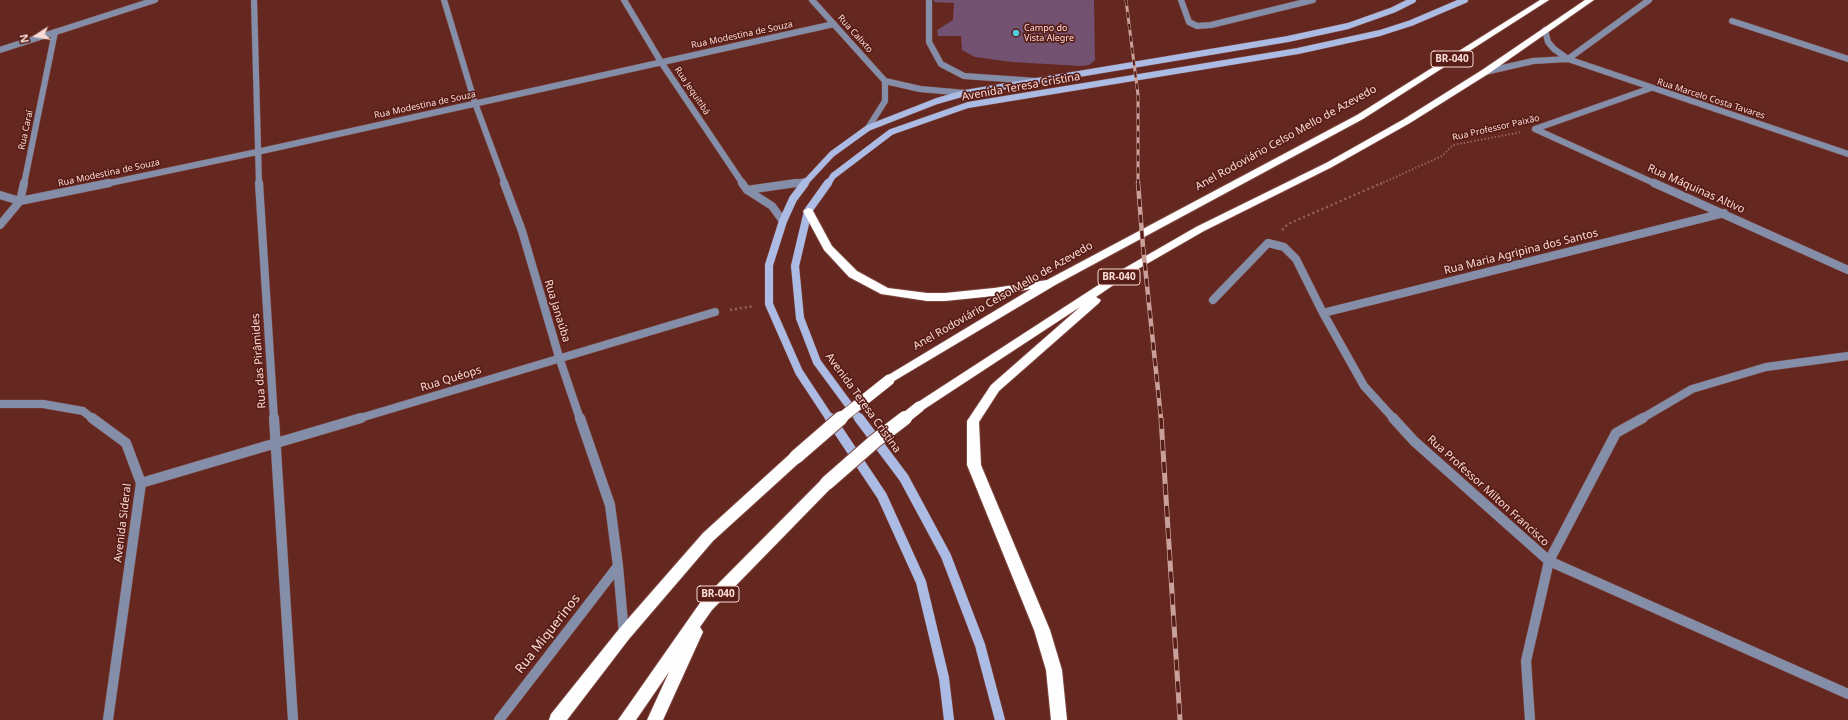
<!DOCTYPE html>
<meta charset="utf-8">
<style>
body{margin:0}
#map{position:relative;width:1848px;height:720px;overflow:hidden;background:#652821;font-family:"Noto Sans",sans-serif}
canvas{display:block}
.north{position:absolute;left:16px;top:16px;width:40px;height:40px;-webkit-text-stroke:3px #581d17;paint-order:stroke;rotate:258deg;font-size:11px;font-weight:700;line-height:16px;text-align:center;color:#fbdbd6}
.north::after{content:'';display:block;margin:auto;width:14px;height:18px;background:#fbdbd6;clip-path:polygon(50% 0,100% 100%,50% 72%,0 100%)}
</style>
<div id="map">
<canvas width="1848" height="720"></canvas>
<div class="north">N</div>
</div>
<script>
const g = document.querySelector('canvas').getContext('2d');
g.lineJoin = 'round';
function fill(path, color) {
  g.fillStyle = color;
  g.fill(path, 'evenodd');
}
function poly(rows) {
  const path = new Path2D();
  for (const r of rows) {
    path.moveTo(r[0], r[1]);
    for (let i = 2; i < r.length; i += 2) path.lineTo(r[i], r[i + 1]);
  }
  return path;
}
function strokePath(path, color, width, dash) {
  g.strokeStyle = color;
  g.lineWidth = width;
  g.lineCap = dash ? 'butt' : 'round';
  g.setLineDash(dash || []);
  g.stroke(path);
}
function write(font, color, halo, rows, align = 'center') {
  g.font = font + ' "Noto Sans",sans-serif';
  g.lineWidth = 3.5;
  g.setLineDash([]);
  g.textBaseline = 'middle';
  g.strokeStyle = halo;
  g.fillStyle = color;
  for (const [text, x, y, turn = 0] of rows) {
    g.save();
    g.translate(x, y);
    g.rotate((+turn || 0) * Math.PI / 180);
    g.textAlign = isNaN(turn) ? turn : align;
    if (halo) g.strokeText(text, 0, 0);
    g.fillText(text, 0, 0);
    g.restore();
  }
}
const green = poly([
 [934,0,1094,0,1095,60,1089,65,1081,66,1012,62,975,57,962,50,961,36,938,36,937,30,953,20,954,3,934,2]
]);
const pathFar1 = poly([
 [1380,184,1442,156,1453,145,1522,132]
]);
const path = poly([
 [1282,230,1288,224,1382,183],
 [730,310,754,306]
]);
const minorFar2 = poly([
 [254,0,259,184],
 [444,0,475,103,505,184],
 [624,0,661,62,743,184],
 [812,0,885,81,920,89,965,93],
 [929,0,929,42,941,64,964,76,1036,81],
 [1181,0,1189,22,1197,26,1211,25,1313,0],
 [1732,21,1848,59],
 [0,50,155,0],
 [868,128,885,101,885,81],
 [1535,129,1656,184],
 [1535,129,1651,88],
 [24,184,55,32],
 [105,184,257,152,834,24],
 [789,184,806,181]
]);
const minorFar1 = poly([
 [259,183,274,419],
 [504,183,522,231,559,357,580,419],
 [742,183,747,190,772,206,783,221],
 [1654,183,1848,270],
 [747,190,796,183],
 [0,195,20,201,109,183],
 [0,225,20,201,24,183],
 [1213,300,1268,243,1284,247,1296,259,1323,313,1364,386,1394,419],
 [1323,313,1724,213],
 [0,404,43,404,83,411,93,419],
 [357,419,715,312],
 [1641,419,1692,389,1766,367,1848,356]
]);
const minor = poly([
 [92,418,126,443,141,483,108,720],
 [274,418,293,720],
 [580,418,610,505,618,566,624,634],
 [1393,418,1414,441,1549,561,1848,694],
 [141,483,361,418],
 [499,720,618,566],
 [1530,720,1526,661,1549,561,1616,433,1643,418]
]);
const tertiary = poly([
 [1545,30,1548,42,1554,49,1568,59,1848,154],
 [1568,59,1649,0],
 [1485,72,1533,61,1568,59]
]);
const secondaryFar2 = poly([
 [804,184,832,154,868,128,937,101,965,93,1288,39,1348,26,1393,10,1413,0],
 [828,184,833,176,891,132,968,105,1298,51,1380,33,1411,23,1465,0]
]);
const secondaryFar1 = poly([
 [805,183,793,199,783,221,769,265,769,304,799,372,830,419],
 [828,183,808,211,795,266,800,318,817,362,859,419]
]);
const secondary = poly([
 [830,418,882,496,921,582,944,678,949,720],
 [859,418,904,478,946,556,980,645,1000,720]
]);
const motorway = poly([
 [1540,0,1549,0,1363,119,1057,284,889,384,885,383,883,380,885,377,1031,289,994,296,945,301,927,301,881,294,849,277,824,250,803,211,808,208,812,209,832,246,857,271,888,288,927,293,945,293,994,288,1047,280,1357,115,1540,0],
 [1585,0,1594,0,1488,74,1410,123,1332,167,1204,231,1131,273,1096,297,1101,300,1099,303,999,391,979,422,981,465,1050,630,1062,670,1067,720,1051,720,1046,670,1034,630,967,465,967,421,991,385,1080,307,923,410,919,412,915,410,913,407,915,404,1123,269,1196,227,1326,163,1404,119,1482,70,1585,0],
 [796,452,801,453,803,457,801,461,713,541,629,639,567,720,549,720,551,714,619,629,703,533,791,453,796,452],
 [827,478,832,479,834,483,832,487,712,610,700,627,703,632,663,720,647,720,669,672,636,720,618,720,702,600,822,479,827,478]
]);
const railFar2 = poly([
 [1126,0,1138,95,1138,184]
]);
const railFar1 = poly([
 [1138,183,1143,247,1161,419]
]);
const rail = poly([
 [1161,418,1180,720]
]);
const motorwayBridgeFar1 = poly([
 [840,419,889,380],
 [904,419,919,407]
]);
const motorwayBridge = poly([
 [796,457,841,418],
 [827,483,875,441,905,418]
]);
const markers = [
 [1016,33,4,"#54cadc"]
];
const farPoinames = [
 ["Campo do",1024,28],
 ["Vista Alegre",1024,38]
];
const farStreetnames = [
 ["Rua Calixto",855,34,48],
 ["Rua Modestina de Souza",742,35,-12],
 ["Rua Jequitibá",692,91,56],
 ["Rua Marcelo Costa Tavares",1711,99,18],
 ["Rua Modestina de Souza",425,105,-12],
 ["Rua Professor Paixão",1496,128,-13],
 ["Rua Caraí",26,130,-78],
 ["Rua Modestina de Souza",109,173,-12]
];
const shields = [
 [1452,59,42],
 [1119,277,42],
 [718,594,42]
];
const shieldNames = [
 ["BR-040",1452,59],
 ["BR-040",1119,277],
 ["BR-040",718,594]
];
const streetNames = [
 ["Avenida Teresa Cristina",1021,87,-10],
 ["Anel Rodoviário Celso Mello de Azevedo",1286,138,-29],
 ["Rua Máquinas Altivo",1696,189,24],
 ["Rua Maria Agripina dos Santos",1521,252,-14],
 ["Anel Rodoviário Celso Mello de Azevedo",1003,296,-30],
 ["Rua Janaúba",557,311,73],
 ["Rua das Pirâmides",259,361,-94],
 ["Rua Quéops",451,379,-17],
 ["Avenida Teresa Cristina",863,403,54],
 ["Rua Professor Milton Francisco",1488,491,42],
 ["Avenida Sideral",123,523,-83]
];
const nearStreetnames = [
 ["Rua Miquerinos",548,634,-52]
];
fill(green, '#725270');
strokePath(minorFar2, '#7d453e', 7);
strokePath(minorFar1, '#7d453e', 9);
strokePath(minor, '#7d453e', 11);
strokePath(tertiary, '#7d453e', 7);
strokePath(secondaryFar2, '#7d453e', 7);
strokePath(secondaryFar1, '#7d453e', 9);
strokePath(secondary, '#7d453e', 11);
strokePath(motorway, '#7d453e', 2);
strokePath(pathFar1, '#95625b', 2, [1.5, 2]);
strokePath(path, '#95625b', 2.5, [2, 3]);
strokePath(minorFar2, '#848ea8', 6);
strokePath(minorFar1, '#848ea8', 8);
strokePath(minor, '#848ea8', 10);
strokePath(tertiary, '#848ea8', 6);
strokePath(secondaryFar2, '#abbbe4', 6);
strokePath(secondaryFar1, '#abbbe4', 8);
strokePath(secondary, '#abbbe4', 10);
fill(motorway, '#fefefe');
strokePath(railFar2, '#c9a09a', 3);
strokePath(railFar1, '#c9a09a', 4.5);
strokePath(rail, '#c9a09a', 5);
strokePath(railFar2, '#581d17', 2, [6]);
strokePath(railFar1, '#581d17', 3, [8]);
strokePath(rail, '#581d17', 3.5, [11]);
strokePath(motorwayBridgeFar1, '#7d453e', 12, []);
strokePath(motorwayBridge, '#7d453e', 16, []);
strokePath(motorwayBridgeFar1, '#fefefe', 11);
strokePath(motorwayBridge, '#fefefe', 14);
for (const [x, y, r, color] of markers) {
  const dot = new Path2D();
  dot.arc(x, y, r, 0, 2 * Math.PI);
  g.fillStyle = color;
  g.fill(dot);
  strokePath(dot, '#581d17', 1.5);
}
write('9px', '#fbdbd6', '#581d17', farPoinames, 'left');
write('9px', '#fbdbd6', '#581d17', farStreetnames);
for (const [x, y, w] of shields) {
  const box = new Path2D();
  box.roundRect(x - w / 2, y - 8, w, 16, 3);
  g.fillStyle = '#581d17';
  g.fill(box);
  strokePath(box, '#fbdbd6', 1);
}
write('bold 10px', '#fbdbd6', null, shieldNames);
write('11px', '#fbdbd6', '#581d17', streetNames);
write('13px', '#fbdbd6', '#581d17', nearStreetnames);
</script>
